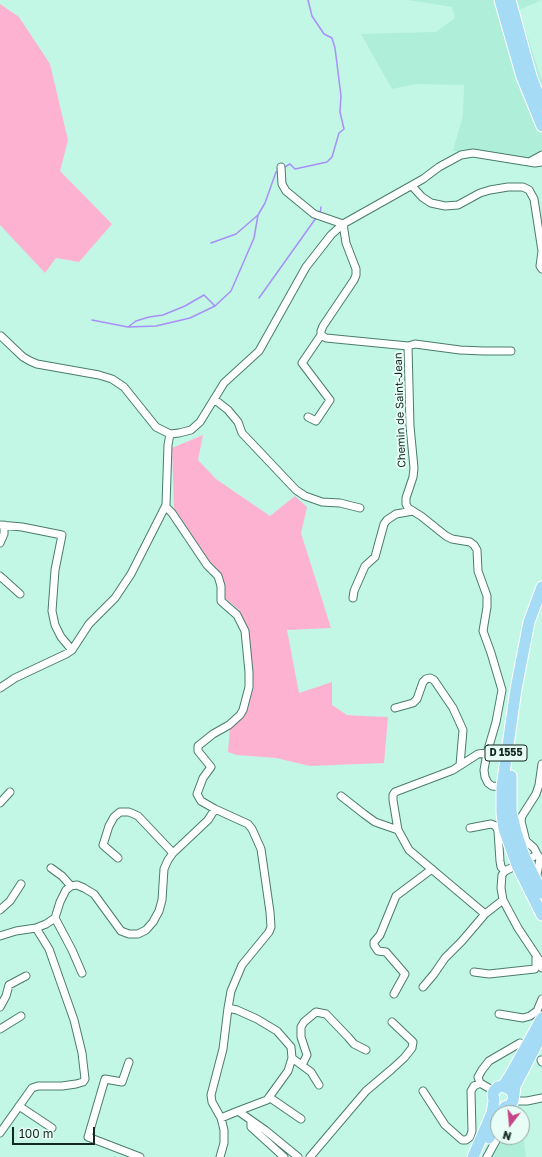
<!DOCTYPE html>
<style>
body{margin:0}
#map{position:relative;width:542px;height:1157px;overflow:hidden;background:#c2f7e5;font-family:"Golos Text",sans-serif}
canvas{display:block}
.north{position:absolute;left:490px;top:1105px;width:40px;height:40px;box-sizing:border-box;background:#e8fdf5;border:1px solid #93a8a0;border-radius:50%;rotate:196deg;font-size:11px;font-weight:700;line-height:16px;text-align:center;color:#132821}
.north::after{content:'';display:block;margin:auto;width:14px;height:18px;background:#c84488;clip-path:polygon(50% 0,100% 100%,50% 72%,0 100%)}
.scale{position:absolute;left:12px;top:1127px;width:83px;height:18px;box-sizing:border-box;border:2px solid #132821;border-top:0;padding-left:5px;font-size:12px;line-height:14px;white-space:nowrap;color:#132821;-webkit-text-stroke:3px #e8fdf5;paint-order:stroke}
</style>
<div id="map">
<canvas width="542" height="1157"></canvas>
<div class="north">N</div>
<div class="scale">100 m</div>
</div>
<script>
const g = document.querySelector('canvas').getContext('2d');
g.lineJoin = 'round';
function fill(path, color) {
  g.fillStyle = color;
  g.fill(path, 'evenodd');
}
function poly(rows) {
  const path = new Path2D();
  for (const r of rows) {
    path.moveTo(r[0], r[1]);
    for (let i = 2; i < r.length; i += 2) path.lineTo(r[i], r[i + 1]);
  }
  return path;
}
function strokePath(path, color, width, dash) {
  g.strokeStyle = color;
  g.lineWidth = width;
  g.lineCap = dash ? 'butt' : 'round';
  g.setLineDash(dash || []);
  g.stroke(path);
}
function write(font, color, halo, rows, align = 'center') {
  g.font = font + ' "Golos Text",sans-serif';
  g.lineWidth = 4;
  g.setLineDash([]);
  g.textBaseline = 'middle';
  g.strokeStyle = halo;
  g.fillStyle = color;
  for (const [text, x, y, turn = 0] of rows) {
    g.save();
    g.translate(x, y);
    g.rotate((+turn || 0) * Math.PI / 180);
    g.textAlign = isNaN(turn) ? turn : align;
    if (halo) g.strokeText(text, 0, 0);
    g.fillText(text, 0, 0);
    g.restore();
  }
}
const built = poly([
 [408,0,542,0,519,10,542,81,542,164,497,153,453,151,463,115,464,85,415,84,392,89,361,34,436,32,455,18,452,7],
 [522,1127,526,1157,491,1157,505,1137,522,1137]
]);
const green = poly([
 [0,4,19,17,50,64,68,140,60,171,112,224,79,262,56,258,45,273,0,225],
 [203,435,198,460,216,479,270,516,295,496,307,507,301,533,331,628,287,630,299,693,332,682,332,705,347,715,363,716,388,717,384,763,310,766,276,758,237,755,228,752,230,727,233,725,250,688,248,632,239,610,225,598,225,590,222,575,210,563,174,508,172,448]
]);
const stream = poly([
 [283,168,290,164,295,169,327,162,332,157,339,133,344,129,340,112,341,96,335,48,332,38,324,34,312,16,308,0],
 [320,214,321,207],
 [211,243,236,234,258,215,265,203,276,172,278,171],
 [259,298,316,218],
 [92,320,128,327,156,326,190,318,215,306,231,291,254,238,258,215],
 [128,327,136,321,149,317,163,315,185,306,204,295,215,306]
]);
const minor = poly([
 [531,161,542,155],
 [281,167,282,184,286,191,314,214,343,224],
 [412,186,422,197,431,203,445,206,458,205,480,193,490,190,508,187,523,187,529,190,534,199,542,251,540,266,542,269],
 [343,224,346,243,356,269,356,275,354,280,323,326,321,331,321,335,326,338,408,346,410,426,414,468,413,477,406,498,406,504,408,508,421,516,446,536,452,539,470,542,474,545,477,550,478,571,487,596,487,607,483,631,491,653,502,690,496,722,487,753,484,770,485,777,488,783,492,786,502,787],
 [1,336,23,357,30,361,37,364,99,375,112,379,124,387,156,427,170,434,179,433,191,430,200,422,224,383,259,351,306,267,331,235,343,224,423,179,439,167,461,155,473,153,535,163,542,162],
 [408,346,415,344,460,350,484,351,511,351],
 [214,399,228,410,238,422,242,433,296,490,305,496,322,502,340,503,360,508],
 [308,417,316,421,330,400,302,363,321,335],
 [166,507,172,513,207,565,218,576,221,586,221,601,237,615,245,631,249,672,249,687,243,710,240,715,229,725,213,734,198,746,198,751,211,767,203,778,197,794,201,801,215,809,248,824,252,829,261,849,270,912,271,927,269,932,242,965,231,991,228,1008,223,1049,211,1095,212,1102,221,1118,224,1130,224,1143,220,1157],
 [0,525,22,527,62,535,55,570,52,611,55,625,61,637,72,650],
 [0,543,4,534,4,525],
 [0,576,20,594],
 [353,598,354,591,365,566,375,557,384,524,387,520,396,514,413,511],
 [0,688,15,678,66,654,72,650,89,624,115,598,131,574,166,505,168,445,170,434],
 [395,708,413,703,417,699,423,682,426,679,430,678,434,680,453,708,463,730,460,765],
 [341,796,364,814,375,822,398,830,409,850,485,914],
 [0,803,10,792],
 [470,828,491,824,496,826,498,831,500,861,501,867,505,871],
 [398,830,393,800,393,795,395,792,440,775,453,770,478,754,487,753],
 [537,854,534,848,526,841,521,821,522,816,536,794,539,785,542,764],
 [524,856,529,858,533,857,537,854,540,858,536,881],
 [118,858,103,845,109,826,114,817,120,812,129,812,138,816,173,853],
 [517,865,505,871,502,875,501,888,503,900,518,928,540,961,542,968],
 [51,868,62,876,71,886],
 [0,910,10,901,21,884],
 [55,918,72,950,82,973],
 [0,936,16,931,36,928,46,924,55,918,60,902,66,890,71,886,77,885,84,888,94,894,121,931,129,934,138,934,146,930,153,922,159,911,162,900,164,869,168,860,173,853,208,820,215,809],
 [474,972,489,974,535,969,536,967,536,957],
 [423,987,434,974,445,958,462,941,485,914,503,900],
 [394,994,405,974,386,952,378,951,374,945,374,942,380,935,396,896,432,869],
 [0,1007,6,996,9,985,26,976],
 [228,1008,237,1010,257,1019,277,1031,291,1047,292,1058,288,1071,267,1100,238,1111],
 [499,1014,523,1018,530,1016,537,1011,542,999],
 [0,1029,21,1016],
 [292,1058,311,1072,319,1085],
 [541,1060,542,1062],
 [129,1062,122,1082,105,1079,88,1137,140,1157],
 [302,1065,307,1055,301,1037,301,1027,304,1022,316,1012,326,1014,348,1037,354,1044,366,1050],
 [480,1083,478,1077,482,1070,489,1061,520,1043],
 [423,1091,445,1125,462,1140,466,1140,470,1137,472,1131,471,1091,474,1086,480,1083,494,1091],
 [269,1097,301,1119],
 [513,1101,527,1101,542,1098],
 [19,1106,52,1128],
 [221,1118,238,1111,265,1130,298,1157],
 [251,1121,251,1127,284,1157],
 [0,1133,32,1088,38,1086,62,1086,76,1084,83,1082,85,1079,82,1053,74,1020,49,949,36,928],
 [310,1157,366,1091,392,1069,404,1058,412,1048,413,1042,392,1022],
 [487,1157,498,1137]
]);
const primary = poly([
 [500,0,522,77,542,126],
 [510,0,531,76,542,105],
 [542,587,529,622,516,689,502,787,502,813,504,829,517,865,542,915],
 [511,776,511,811,516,832,524,856,542,893],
 [503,1086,511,1074,542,1018],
 [501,1113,505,1107,510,1105,513,1101,515,1086,542,1034],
 [489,1138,498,1119],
 [473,1157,492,1113,494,1101,493,1094,494,1091,498,1087,503,1086,511,1090,513,1094]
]);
const shields = [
 [506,753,42]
];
const shieldNames = [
 ["D 1555",506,753]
];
const streetNames = [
 ["Chemin de Saint-Jean",400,410,-92]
];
fill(built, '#afeed9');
fill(green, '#feb2d2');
strokePath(stream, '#a78ff9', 1.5);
strokePath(minor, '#4a7c6d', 9);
strokePath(primary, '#fff', 13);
strokePath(minor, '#fff', 7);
strokePath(primary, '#a6dbf5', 11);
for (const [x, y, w] of shields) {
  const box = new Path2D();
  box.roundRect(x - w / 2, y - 8, w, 16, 3);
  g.fillStyle = '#e8fdf5';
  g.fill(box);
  strokePath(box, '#132821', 1);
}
write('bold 10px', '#132821', null, shieldNames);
write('11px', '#132821', '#e8fdf5', streetNames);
</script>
